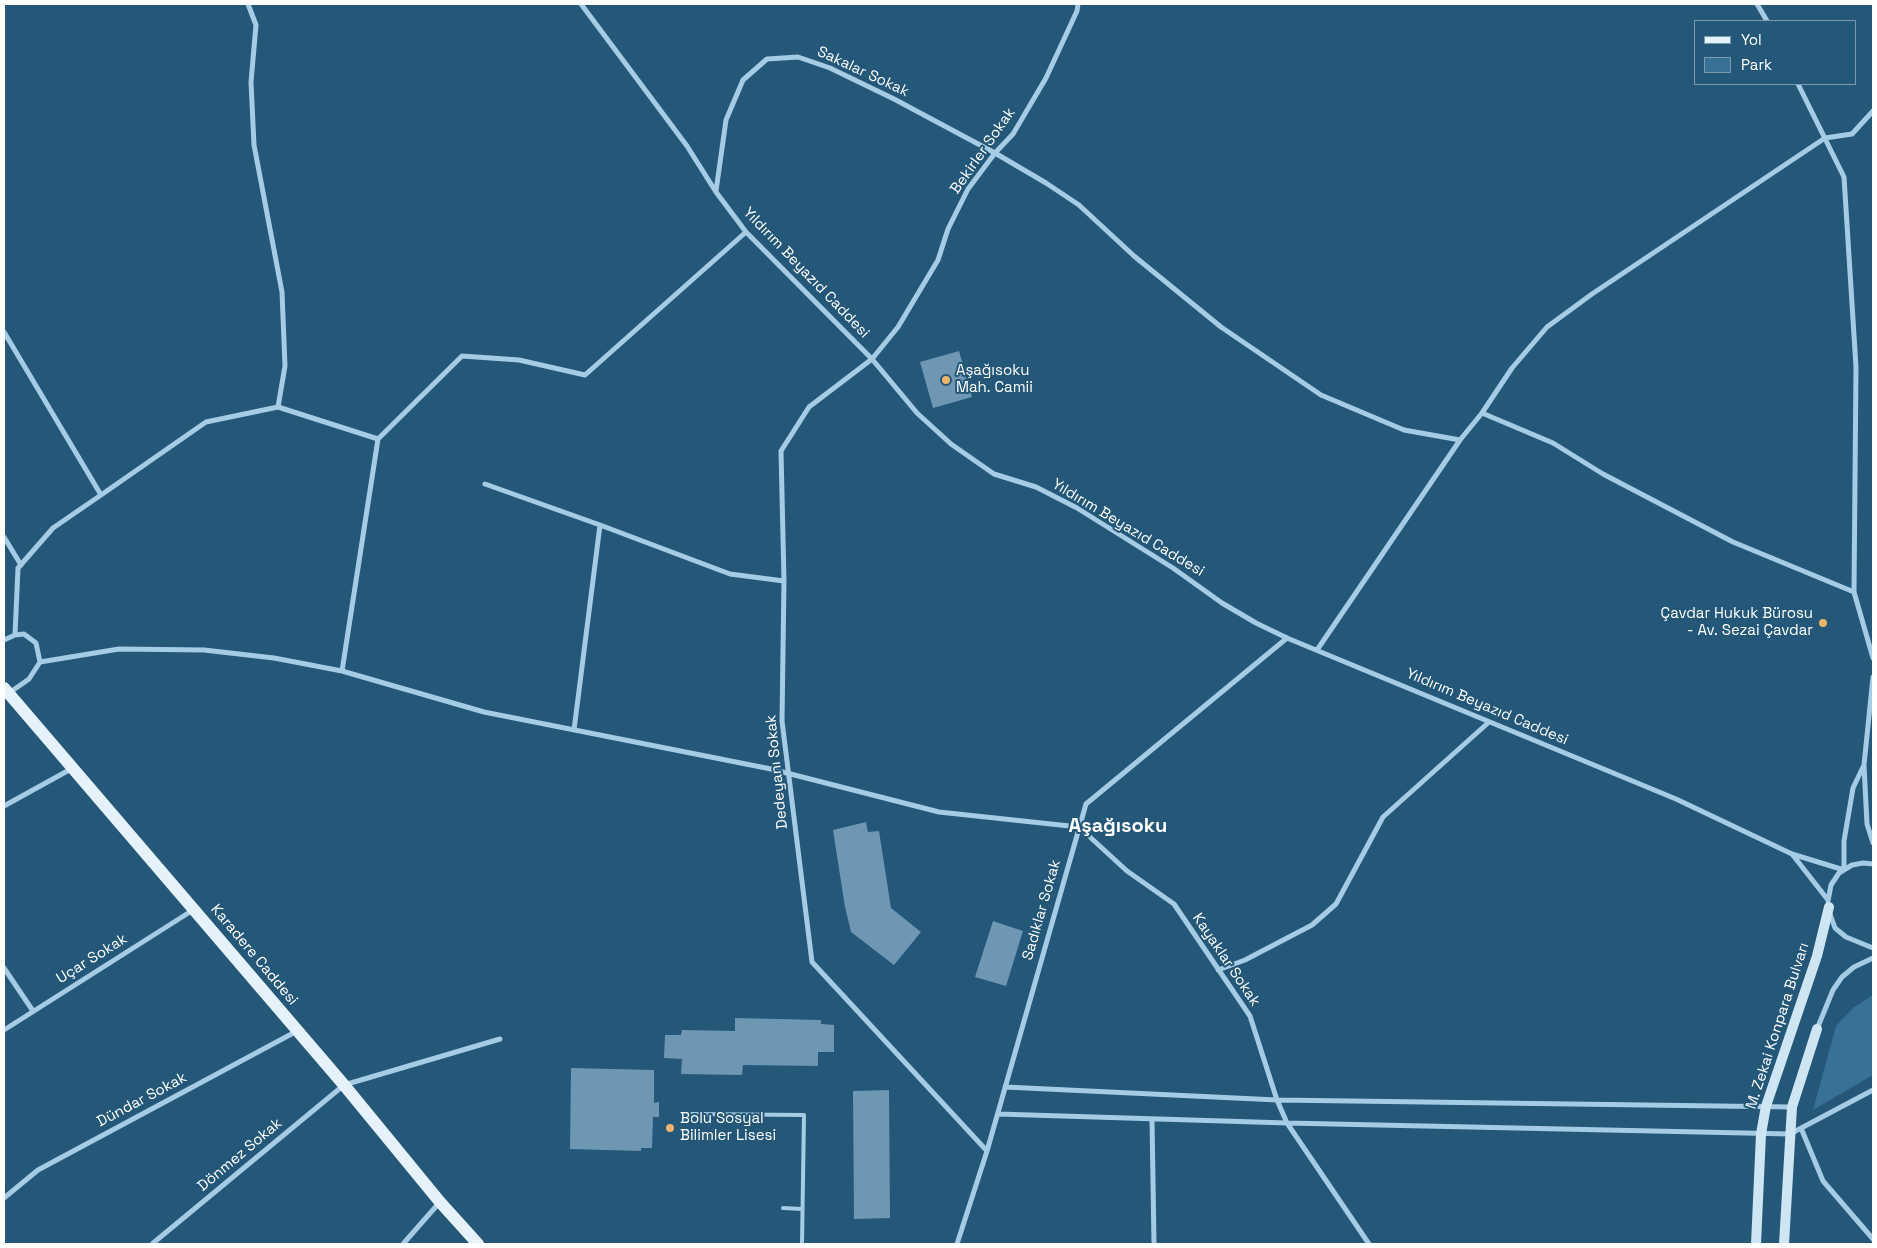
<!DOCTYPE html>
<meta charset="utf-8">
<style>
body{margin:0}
#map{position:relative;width:1877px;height:1248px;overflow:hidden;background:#245778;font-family:"Space Grotesk",sans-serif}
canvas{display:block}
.frame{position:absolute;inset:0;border:5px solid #fff;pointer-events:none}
.legend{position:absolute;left:1694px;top:20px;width:162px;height:65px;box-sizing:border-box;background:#245778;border:1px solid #7c9aae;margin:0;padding:6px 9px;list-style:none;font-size:15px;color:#fff}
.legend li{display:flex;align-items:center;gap:10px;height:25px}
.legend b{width:25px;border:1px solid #7c9aae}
</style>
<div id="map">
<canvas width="1877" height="1248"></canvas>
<div class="frame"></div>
<ul class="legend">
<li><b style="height:6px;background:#e5f2fc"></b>Yol</li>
<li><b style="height:14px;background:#377196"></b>Park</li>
</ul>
</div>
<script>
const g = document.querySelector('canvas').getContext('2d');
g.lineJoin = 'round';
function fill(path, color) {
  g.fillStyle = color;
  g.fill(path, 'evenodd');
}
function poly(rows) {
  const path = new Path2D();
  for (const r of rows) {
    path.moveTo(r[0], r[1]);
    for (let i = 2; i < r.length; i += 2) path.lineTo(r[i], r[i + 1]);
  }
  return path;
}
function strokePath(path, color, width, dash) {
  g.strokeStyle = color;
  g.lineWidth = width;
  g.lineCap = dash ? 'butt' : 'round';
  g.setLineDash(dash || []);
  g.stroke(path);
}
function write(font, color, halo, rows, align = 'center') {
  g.font = font + ' "Space Grotesk",sans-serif';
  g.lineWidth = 4;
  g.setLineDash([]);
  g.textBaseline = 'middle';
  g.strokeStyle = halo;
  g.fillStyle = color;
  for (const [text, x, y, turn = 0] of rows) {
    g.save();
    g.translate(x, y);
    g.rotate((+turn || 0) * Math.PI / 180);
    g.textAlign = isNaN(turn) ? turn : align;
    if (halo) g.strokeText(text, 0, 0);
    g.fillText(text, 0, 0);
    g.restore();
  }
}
const green = poly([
 [1873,995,1873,1075,1813,1110,1836,1026,1853,1008]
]);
const building = poly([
 [959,351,972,397,933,408,920,362],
 [866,822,868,832,879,831,891,908,921,932,894,965,851,932,845,907,833,830],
 [993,921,1023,931,1006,986,975,977],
 [735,1018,821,1020,821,1024,834,1025,834,1052,818,1052,818,1066,743,1065,742,1075,681,1074,682,1059,664,1058,665,1035,681,1035,682,1030,735,1031],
 [571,1068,654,1070,654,1103,659,1102,659,1117,653,1117,652,1148,641,1148,641,1151,570,1149],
 [889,1090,890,1218,854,1219,853,1091]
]);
const lane = poly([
 [691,1114,804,1115,802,1244],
 [783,1208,802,1209]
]);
const street = poly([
 [248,4,256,25,251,82,254,145,282,292,285,366,278,407,378,439,342,671],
 [581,4,687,146,716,192,746,232,872,359,917,413,951,444,994,474,1036,487,1077,508,1173,568,1222,603,1256,623,1287,638,1676,799,1792,854],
 [1757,4,1767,21],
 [1798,84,1844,177,1856,367,1854,592,1873,658],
 [716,191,726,120,743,80,767,59,798,57,830,68,894,99,995,153,1046,183,1079,205,1134,256,1221,327,1321,395,1404,430,1460,440],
 [4,332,101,495,53,528,18,568,15,635],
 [1482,413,1553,443,1603,474,1733,542,1854,592],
 [378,439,462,356,519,360,585,375,746,232],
 [485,484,600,525],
 [101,495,206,422,278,407],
 [4,537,21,565],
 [4,640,15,635,24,634,36,643,40,662,29,679,9,693],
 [1317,650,1460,440,1482,413,1512,368,1547,327,1592,294,1825,138,1852,134,1873,111],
 [40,662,119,649,204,650,274,658,342,671,484,712,771,769,939,812,1079,827,1127,871,1174,904,1250,1016,1277,1100,1287,1123,1369,1244],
 [574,730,600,525,730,574,784,581],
 [1864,765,1873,677],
 [4,806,71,769],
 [1828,900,1792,854,1844,870,1844,841,1853,788,1864,765,1867,824,1873,843],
 [1828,901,1831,885,1839,873,1852,865,1863,863,1873,864],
 [1830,914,1835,928,1846,937,1873,948],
 [4,968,33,1011],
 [1218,970,1245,960,1312,925,1336,904,1383,817,1489,722],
 [1817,1029,1833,990,1842,977,1854,967,1873,958],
 [4,1030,193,910],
 [1005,1087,1277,1100,1792,1107],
 [998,1114,1287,1123,1790,1134,1873,1090],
 [1152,1119,1154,1244],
 [1801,1128,1823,1181,1873,1239],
 [987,1151,812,962,782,721,784,581,781,451,809,407,872,359,898,327,938,260,948,229,968,189,995,153,1013,134,1046,78,1077,11,1078,4],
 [4,1198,38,1170,297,1031],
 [152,1244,344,1085,500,1039],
 [403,1244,439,1203],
 [957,1244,987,1151,1086,804,1287,638]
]);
const secondary = poly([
 [1756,1244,1761,1134,1766,1106,1817,956,1829,907],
 [1784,1244,1792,1107,1817,1029]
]);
const primary = poly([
 [4,688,344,1085,440,1202,478,1244]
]);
const markers = [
 [946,380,5,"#eeb269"],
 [1823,623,5,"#eeb269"],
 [670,1128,5,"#eeb269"]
];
const streetNames = [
 ["Sakalar Sokak",863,72,25],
 ["Bekirler Sokak",983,151,-55],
 ["Yıldırım Beyazıd Caddesi",806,273,46],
 ["Yıldırım Beyazıd Caddesi",1128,528,31],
 ["Yıldırım Beyazıd Caddesi",1487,707,23],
 ["Dedeyanı Sokak",777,772,-96],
 ["Sadıklar Sokak",1042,910,-74],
 ["Karadere Caddesi",254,955,50],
 ["Uçar Sokak",92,959,-32],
 ["Kayaklar Sokak",1226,960,56],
 ["M. Zekai Konpara Bulvarı",1778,1026,-72],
 ["Dündar Sokak",142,1100,-28],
 ["Dönmez Sokak",240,1155,-40]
];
const poiNames = [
 ["Aşağısoku",956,371],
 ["Mah. Camii",956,388],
 ["Çavdar Hukuk Bürosu",1813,614,"right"],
 ["- Av. Sezai Çavdar",1813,631,"right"],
 ["Bolu Sosyal",680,1119],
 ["Bilimler Lisesi",680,1136]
];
const districtNames = [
 ["Aşağısoku",1118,827]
];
fill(green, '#377196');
fill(building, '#6d97b3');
strokePath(lane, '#a5cce4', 4);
strokePath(street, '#a5cce4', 5);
strokePath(secondary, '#cee5f4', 10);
strokePath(primary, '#e5f2fc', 12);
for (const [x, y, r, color] of markers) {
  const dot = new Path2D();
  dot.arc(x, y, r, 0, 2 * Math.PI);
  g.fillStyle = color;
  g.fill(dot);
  strokePath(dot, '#245778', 2);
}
write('15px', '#fff', '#245778', streetNames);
write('15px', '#fff', '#245778', poiNames, 'left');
write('bold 20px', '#fff', '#245778', districtNames);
</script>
